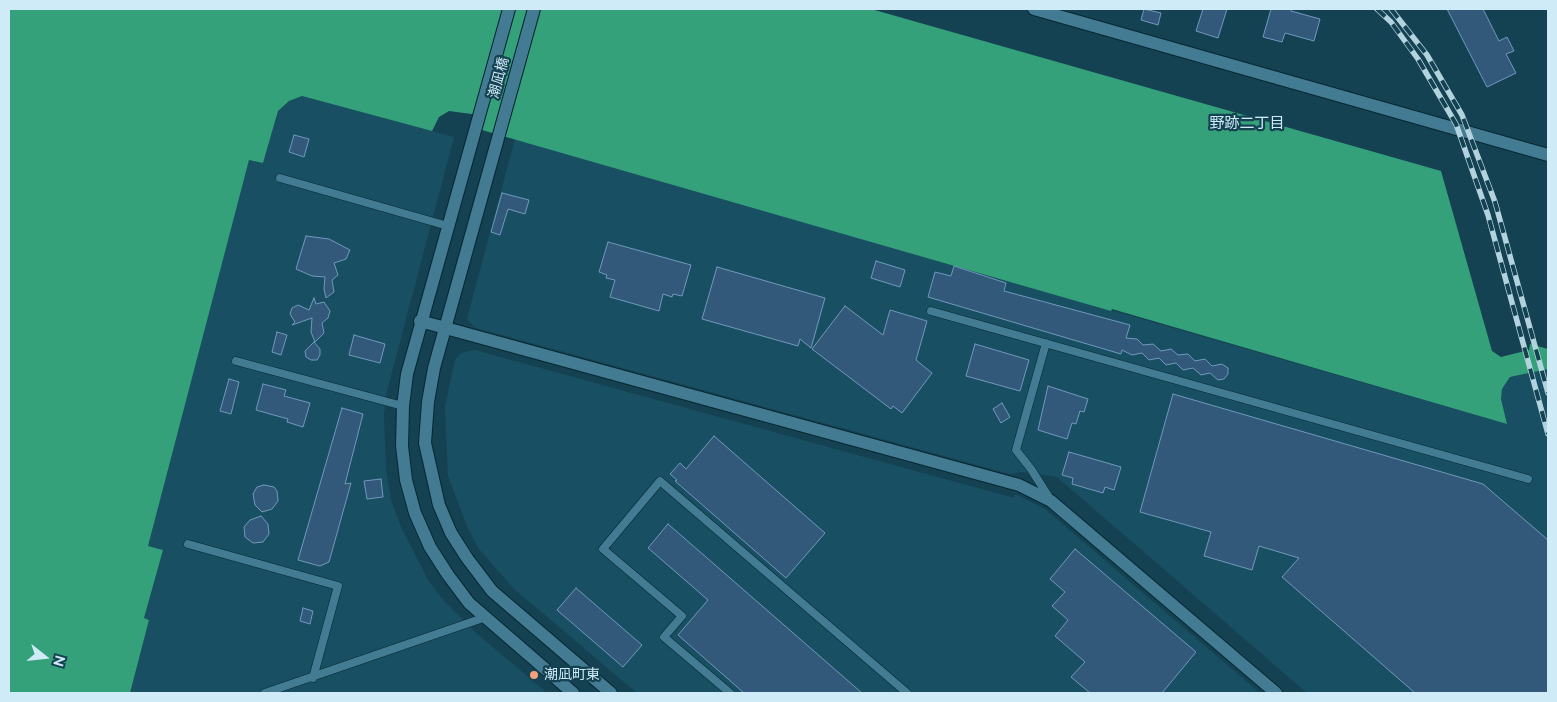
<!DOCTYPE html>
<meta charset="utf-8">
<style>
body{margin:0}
#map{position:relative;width:1557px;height:702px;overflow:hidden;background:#154252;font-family:Raleway,sans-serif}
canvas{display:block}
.frame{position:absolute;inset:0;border:10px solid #ceebf7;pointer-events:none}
.north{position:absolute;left:20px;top:632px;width:50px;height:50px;-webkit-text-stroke:4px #154252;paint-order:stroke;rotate:106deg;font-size:14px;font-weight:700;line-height:20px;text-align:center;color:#ceebf7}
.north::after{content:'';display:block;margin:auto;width:18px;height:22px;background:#ceebf7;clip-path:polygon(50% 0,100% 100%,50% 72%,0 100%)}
</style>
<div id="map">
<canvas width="1557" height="702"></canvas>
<div class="frame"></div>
<div class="north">N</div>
</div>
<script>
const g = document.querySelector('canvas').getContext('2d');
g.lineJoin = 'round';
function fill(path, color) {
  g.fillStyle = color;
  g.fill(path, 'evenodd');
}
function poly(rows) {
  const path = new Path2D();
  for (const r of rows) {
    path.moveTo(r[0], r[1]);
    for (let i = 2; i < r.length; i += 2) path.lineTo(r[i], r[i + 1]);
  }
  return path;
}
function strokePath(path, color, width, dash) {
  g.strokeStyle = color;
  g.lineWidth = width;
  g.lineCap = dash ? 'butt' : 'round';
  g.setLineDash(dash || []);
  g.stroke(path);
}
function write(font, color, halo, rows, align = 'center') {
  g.font = font + ' Raleway,"Noto Sans JP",sans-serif';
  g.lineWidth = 4.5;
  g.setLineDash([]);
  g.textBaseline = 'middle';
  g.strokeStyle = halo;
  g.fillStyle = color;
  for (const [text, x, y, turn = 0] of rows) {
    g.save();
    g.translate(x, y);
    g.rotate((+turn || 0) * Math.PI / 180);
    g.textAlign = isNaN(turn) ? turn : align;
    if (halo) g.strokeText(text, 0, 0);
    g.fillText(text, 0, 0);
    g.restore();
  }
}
const built = poly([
 [302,96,454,137,387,391,384,414,386,469,391,500,401,527,428,580,444,601,474,631,547,693,130,693,149,620,144,619,163,550,148,546,249,159,263,163,278,111,289,101],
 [515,139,1507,424,1501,399,1502,389,1511,377,1548,369,1548,693,1307,693,1057,477,1022,472,1010,474,476,328,467,319],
 [475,350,1014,498,1015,494,1045,509,1260,693,637,693,514,589,478,548,467,526,448,476,445,406,455,360,461,353]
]);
const water = poly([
 [9,9,871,9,1441,171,1492,351,1501,357,1529,350,1530,344,1548,349,1548,369,1510,377,1502,389,1501,399,1507,424,1112,309,1111,311,475,128,479,115,449,111,439,117,432,131,302,96,289,101,278,111,263,163,249,160,148,546,163,550,144,618,149,620,130,693,9,693]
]);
const building = poly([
 [1144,9,1161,13,1158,25,1141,20,1144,9],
 [1203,9,1227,9,1218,38,1196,31,1203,9],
 [1271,9,1292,9,1291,11,1320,19,1314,41,1285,33,1282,42,1263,37,1271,9],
 [1447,9,1483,9,1499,41,1507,37,1514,51,1506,54,1516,73,1487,87,1447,9],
 [294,135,309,139,304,157,289,152,294,135],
 [502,193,529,200,525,214,508,209,500,235,491,232,502,193],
 [306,236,329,239,350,250,346,259,334,263,338,275,332,280,334,292,326,298,324,289,325,277,312,276,296,269,306,236],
 [608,242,691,265,682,296,673,294,672,297,663,294,659,311,610,297,615,280,606,278,607,275,599,272,608,242],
 [876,261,905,270,900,287,871,278,876,261],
 [954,266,1006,283,1004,291,1130,325,1126,338,1137,339,1143,345,1153,344,1161,351,1171,349,1178,355,1188,354,1195,361,1205,359,1212,366,1222,364,1228,368,1228,374,1224,379,1218,380,1210,373,1201,375,1193,368,1183,370,1176,363,1166,365,1159,358,1149,360,1142,353,1132,355,1122,350,1121,354,928,297,935,272,951,276,954,266],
 [717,267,825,298,811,348,800,339,798,346,702,319,717,267],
 [314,298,316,304,324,302,330,311,328,318,322,323,324,333,315,342,311,332,312,318,292,325,295,322,290,314,292,308,298,305,309,310,314,298],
 [845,306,883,335,890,310,927,321,916,360,932,373,902,413,893,406,891,409,812,349,845,306],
 [277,332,287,335,281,355,272,352,277,332],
 [354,335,385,344,380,363,349,355,354,335],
 [314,342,320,349,320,355,317,360,311,360,306,357,305,351,314,342],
 [975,344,1029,360,1020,391,966,376,975,344],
 [229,379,239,382,231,414,220,411,229,379],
 [263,384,286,390,284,396,310,403,303,427,287,422,288,419,256,410,263,384],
 [1048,386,1088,399,1084,412,1080,411,1076,424,1072,423,1067,439,1038,430,1048,386],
 [1173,394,1483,484,1548,540,1548,693,1415,693,1282,577,1299,558,1259,546,1252,570,1204,556,1211,532,1140,512,1173,394],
 [1002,403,1010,417,1001,423,993,409,1002,403],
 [342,408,363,414,345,484,351,483,329,562,320,566,298,560,342,408],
 [714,436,825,533,786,578,675,481,677,480,670,474,680,463,686,469,714,436],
 [1069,452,1121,467,1114,490,1105,487,1103,493,1072,484,1073,478,1062,475,1069,452],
 [381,479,383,497,367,499,364,481,381,479],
 [264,485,274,487,277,491,278,501,272,509,262,512,255,505,253,494,257,487,264,485],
 [261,516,268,524,269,534,263,542,253,543,245,537,244,527,250,520,261,516],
 [668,524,862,693,744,693,678,635,708,600,648,548,668,524],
 [1075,549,1196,652,1162,693,1090,693,1071,677,1085,662,1055,636,1068,620,1052,606,1065,592,1050,579,1075,549],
 [576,588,642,645,623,667,557,610,576,588],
 [303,608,313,611,310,624,300,621,303,608]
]);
const service = poly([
 [280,178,448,226],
 [931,311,1528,479],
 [1046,343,1016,450,1031,469,1050,499],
 [236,361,403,406],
 [188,544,338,586,313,678],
 [265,693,486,617],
 [730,693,664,637,682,616,603,549,660,481,907,693]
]);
const minor = poly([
 [420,321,1019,485,1051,501,1276,693]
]);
const tertiary = poly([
 [509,9,407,374,403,406,402,446,406,480,415,513,430,547,448,575,469,603,573,693],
 [534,9,434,368,428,402,425,443,439,505,451,533,467,558,492,591,611,693],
 [1034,9,1548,155]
]);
const rail = poly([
 [1377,9,1391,22,1418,59,1456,124,1488,215,1548,434],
 [1391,9,1427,55,1462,115,1495,202,1548,393]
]);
const markers = [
 [534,675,5,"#f1a17c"]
];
const streetNames = [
 ["潮凪橋",499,78,-75]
];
const poiNames = [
 ["潮凪町東",544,675]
];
const neighbourhoodNames = [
 ["野跡二丁目",1247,123]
];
fill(built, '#194f62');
fill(water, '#35a17b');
fill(building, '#325979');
strokePath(building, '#7099bd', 1);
strokePath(service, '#072732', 9);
strokePath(minor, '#072732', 14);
strokePath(tertiary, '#072732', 14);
strokePath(service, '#427b92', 8);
strokePath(minor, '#427b92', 12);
strokePath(tertiary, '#427b92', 12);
strokePath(rail, '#b2d2de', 5.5);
strokePath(rail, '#154252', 4, [11]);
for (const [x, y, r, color] of markers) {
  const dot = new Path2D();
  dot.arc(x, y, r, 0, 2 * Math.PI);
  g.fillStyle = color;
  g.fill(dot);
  strokePath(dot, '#154252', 2);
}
write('14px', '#ceebf7', '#154252', streetNames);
write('14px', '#ceebf7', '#154252', poiNames, 'left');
write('15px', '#ceebf7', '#154252', neighbourhoodNames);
</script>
